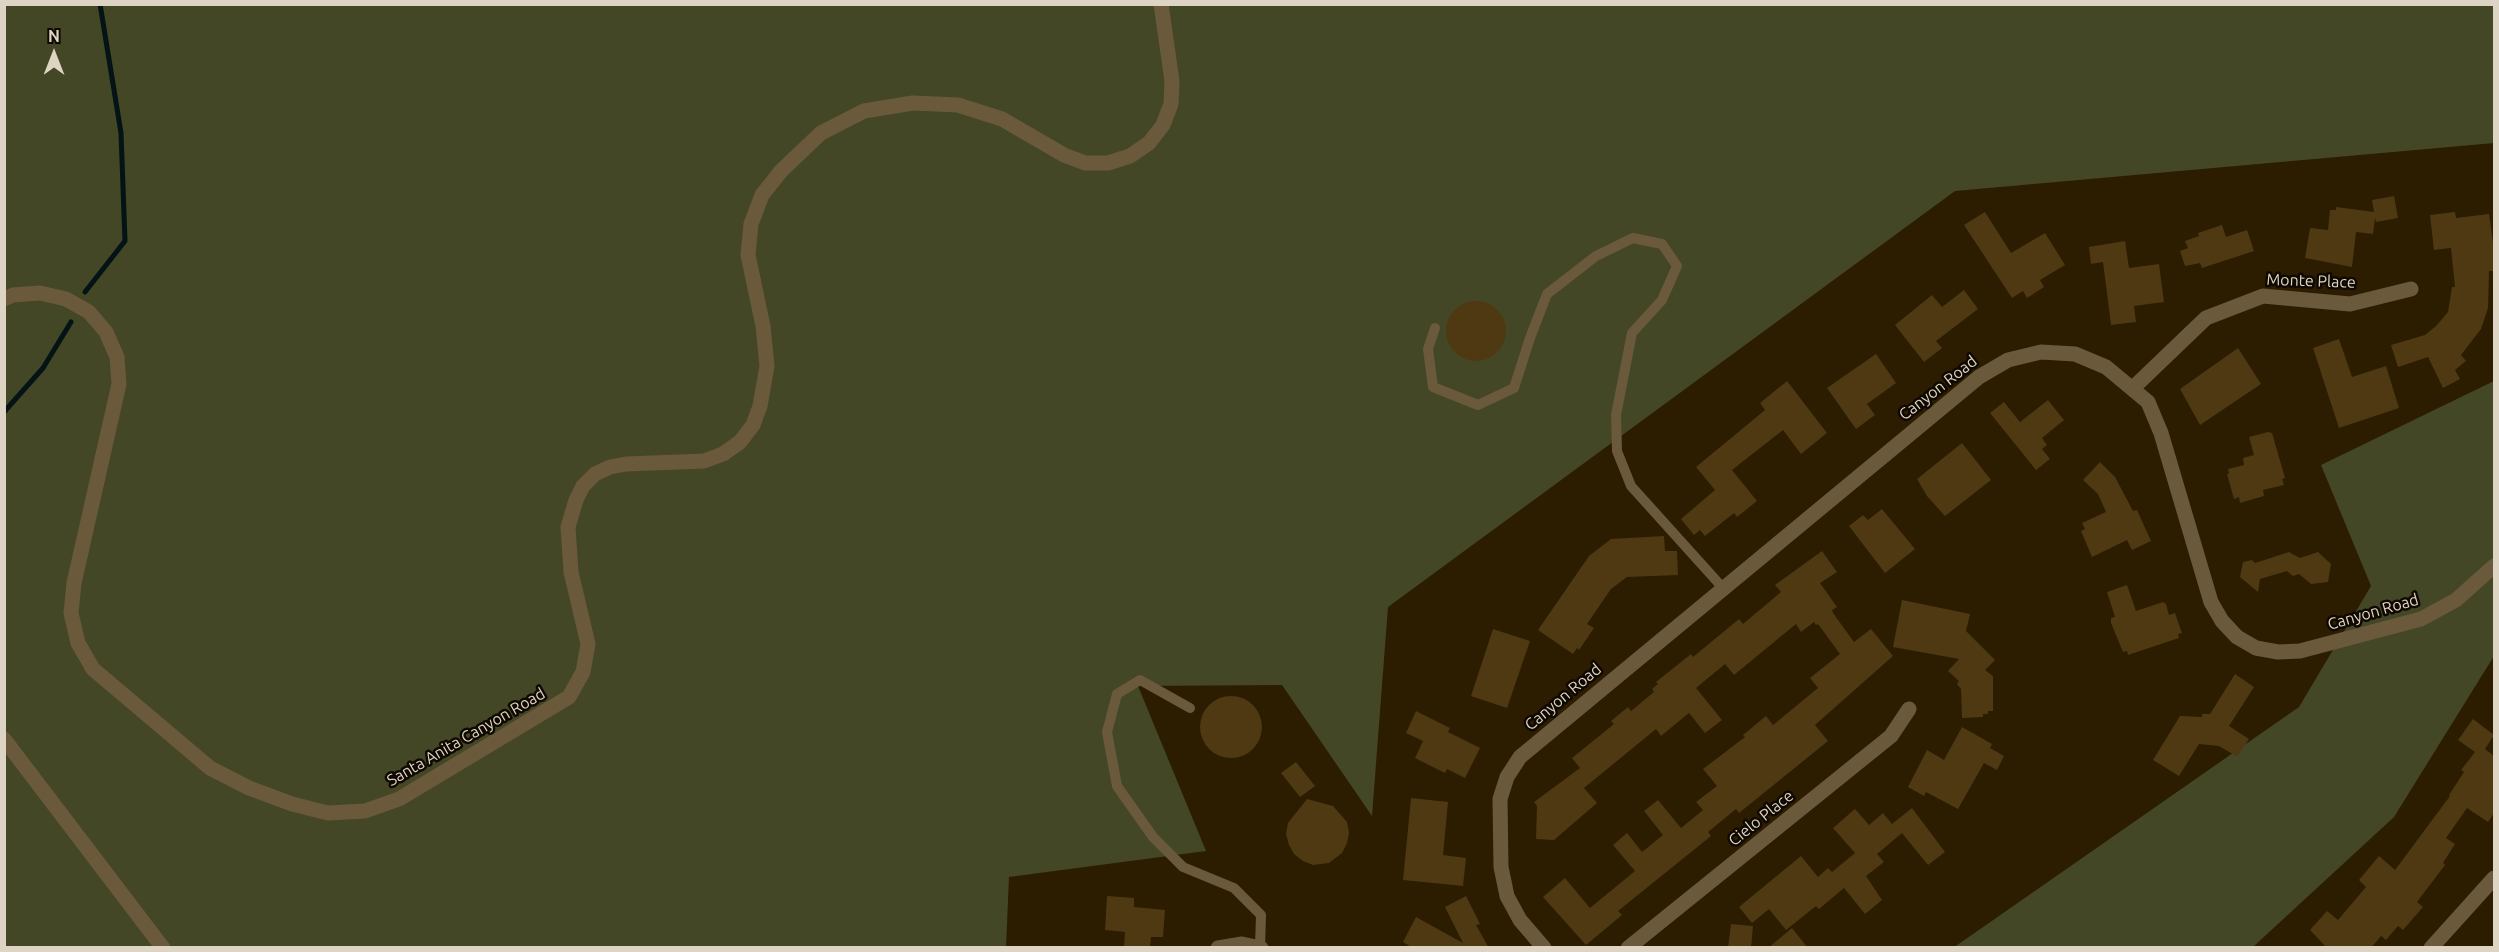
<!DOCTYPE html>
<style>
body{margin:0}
#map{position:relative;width:2499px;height:952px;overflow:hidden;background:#2c1d01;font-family:Ubuntu,sans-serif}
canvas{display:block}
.frame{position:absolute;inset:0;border:6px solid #ded4c4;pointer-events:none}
.north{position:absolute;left:24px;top:24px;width:60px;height:60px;-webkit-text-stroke:4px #0f0901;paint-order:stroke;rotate:0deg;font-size:16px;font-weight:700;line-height:24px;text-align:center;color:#ded4c4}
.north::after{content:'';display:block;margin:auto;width:21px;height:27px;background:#ded4c4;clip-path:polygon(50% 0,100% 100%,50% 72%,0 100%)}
</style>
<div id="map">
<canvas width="2499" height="952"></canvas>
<div class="frame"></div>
<div class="north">N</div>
</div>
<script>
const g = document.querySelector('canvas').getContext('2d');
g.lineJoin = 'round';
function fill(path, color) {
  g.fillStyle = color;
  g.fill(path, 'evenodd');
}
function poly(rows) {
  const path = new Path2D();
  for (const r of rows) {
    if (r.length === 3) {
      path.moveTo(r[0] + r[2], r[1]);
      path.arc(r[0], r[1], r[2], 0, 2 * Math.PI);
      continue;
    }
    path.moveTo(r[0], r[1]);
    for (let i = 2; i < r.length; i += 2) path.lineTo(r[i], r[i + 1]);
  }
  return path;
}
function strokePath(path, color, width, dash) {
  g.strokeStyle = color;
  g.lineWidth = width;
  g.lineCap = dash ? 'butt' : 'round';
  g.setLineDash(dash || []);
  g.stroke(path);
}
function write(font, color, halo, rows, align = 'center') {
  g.font = font + ' Ubuntu,sans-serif';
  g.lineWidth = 5;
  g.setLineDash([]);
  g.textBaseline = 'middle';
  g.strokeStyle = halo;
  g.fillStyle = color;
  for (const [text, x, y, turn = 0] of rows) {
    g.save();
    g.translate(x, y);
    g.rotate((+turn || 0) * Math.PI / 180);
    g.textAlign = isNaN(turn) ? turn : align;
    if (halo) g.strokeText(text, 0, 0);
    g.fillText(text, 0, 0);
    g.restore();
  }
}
const green = poly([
 [5,5,2494,5,2494,143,1955,191,1388,607,1372,816,1282,685,1138,686,1206,851,1009,877,1006,947,5,948],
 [2494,381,2494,656,2394,817,2253,947,1953,948,2299,707,2371,586,2321,465]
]);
const stream = poly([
 [85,292,125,241,121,133,100,4],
 [4,412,43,368,71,322]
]);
const building = poly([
 [2394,196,2398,218,2376,222,2375,218,2373,234,2356,232,2352,267,2305,258,2310,228,2328,230,2330,210,2336,210,2336,207,2374,212,2372,200],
 [1985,212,2011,253,2045,233,2065,265,2040,280,2044,287,2027,298,2023,291,2012,298,1964,225],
 [2455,212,2456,218,2489,214,2494,250,2494,271,2489,271,2488,308,2481,329,2461,355,2466,361,2455,370,2460,379,2443,388,2428,357,2398,367,2391,345,2425,335,2436,326,2448,312,2452,287,2455,287,2451,248,2434,250,2430,215],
 [2222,225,2226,237,2247,230,2254,251,2202,268,2200,263,2185,266,2180,251,2188,248,2185,241,2199,236,2198,233],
 [2125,241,2129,268,2159,264,2164,302,2134,306,2136,322,2111,325,2103,262,2091,264,2089,247],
 [1964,290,1978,309,1936,341,1942,348,1924,362,1895,325,1932,295,1942,307],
 [1476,331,30],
 [2339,339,2352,377,2386,366,2399,408,2339,428,2313,348],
 [2238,348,2261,384,2200,425,2180,389],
 [1876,354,1896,383,1867,404,1875,415,1856,429,1827,388],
 [1787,381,1827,433,1801,454,1783,430,1732,470,1757,501,1737,517,1734,513,1705,536,1700,530,1694,535,1681,519,1715,490,1696,467,1765,410,1760,403],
 [2048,400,2064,420,2042,438,2047,445,2042,449,2050,459,2036,470,1990,413,2004,402,2020,422],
 [2268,432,2272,433,2285,478,2282,479,2284,485,2263,490,2264,496,2240,503,2239,497,2234,499,2227,474,2229,474,2228,469,2244,465,2243,458,2254,455,2249,437],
 [1962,443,1991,480,1945,516,1927,496,1917,479],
 [2100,462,2115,477,2133,511,2137,510,2151,541,2132,550,2127,540,2092,557,2081,531,2085,529,2082,523,2106,512,2098,494,2083,480],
 [1882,509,1915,549,1885,573,1849,526,1863,515,1868,520],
 [1664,536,1665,551,1677,551,1678,575,1627,577,1611,589,1587,624,1594,628,1579,650,1577,648,1573,654,1538,630,1589,556,1611,539],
 [1822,551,1837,572,1820,583,1837,607,1832,610,1833,613,1854,642,1871,629,1893,656,1815,725,1828,741,1739,813,1736,809,1708,832,1711,836,1618,911,1622,915,1586,945,1543,897,1565,878,1590,908,1635,871,1613,845,1627,833,1642,852,1663,835,1644,811,1658,800,1681,828,1703,810,1696,802,1717,786,1703,769,1745,737,1743,735,1766,716,1773,725,1818,688,1810,678,1840,654,1818,624,1816,625,1814,622,1801,632,1796,624,1734,675,1725,664,1696,688,1722,720,1705,733,1689,713,1661,736,1656,729,1584,788,1597,803,1554,840,1536,839,1537,806,1534,802,1580,768,1572,758,1614,724,1611,721,1628,707,1631,711,1654,692,1652,689,1658,684,1656,682,1691,654,1693,657,1739,619,1743,624,1781,592,1775,585],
 [2289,552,2300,558,2318,552,2331,564,2328,582,2311,584,2299,574,2293,576,2287,571,2260,579,2258,592,2240,577,2243,562,2252,560,2255,563],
 [2127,585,2136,611,2163,602,2166,604,2169,615,2175,613,2182,633,2178,634,2179,638,2128,655,2127,651,2123,652,2111,623,2111,618,2115,617,2107,592],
 [1902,600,1970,614,1966,631,1995,660,1985,670,1993,676,1993,711,1988,711,1988,714,1983,714,1983,717,1962,718,1961,689,1957,684,1959,681,1948,671,1959,659,1893,647],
 [1493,629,1530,641,1507,708,1471,696],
 [2235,674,2254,687,2229,726,2249,739,2239,754,2236,756,2219,746,2199,744,2179,776,2153,760,2180,716,2202,717,2202,714,2210,714],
 [1231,727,31],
 [1416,711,1450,728,1448,732,1480,748,1465,778,1447,769,1445,773,1415,758,1423,741,1406,733],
 [2473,719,2494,735,2485,749,2494,756,2494,813,2488,822,2467,808,2446,838,2455,844,2443,863,2445,865,2417,902,2423,907,2403,930,2398,926,2386,940,2381,936,2371,948,2327,948,2310,930,2327,911,2338,920,2366,887,2359,880,2379,856,2395,870,2450,796,2449,795,2464,772,2461,770,2475,752,2458,740],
 [1962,727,1992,744,1990,748,2004,756,1997,770,1984,763,1958,809,1926,792,1924,796,1908,787,1927,750,1944,760],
 [1296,762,1315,786,1300,797,1281,773],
 [1411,798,1448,802,1443,855,1466,858,1463,886,1403,880],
 [1307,799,1333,806,1347,822,1349,833,1347,843,1342,853,1329,863,1313,865,1303,861,1294,854,1289,845,1286,834,1288,823],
 [1912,808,1945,852,1928,865,1902,833,1877,854,1884,862,1866,876,1882,900,1865,914,1844,888,1819,909,1816,906,1786,930,1769,909,1752,923,1739,907,1801,856,1818,877,1828,868,1832,872,1855,853,1833,828,1855,809,1869,825,1883,813,1892,824],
 [1107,896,1134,898,1134,907,1165,910,1163,937,1151,937,1150,948,1124,948,1125,932,1105,930],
 [1466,896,1480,924,1476,925,1489,948,1413,948,1403,942,1416,917,1463,943,1445,907],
 [1731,924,1753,926,1751,948,1728,948],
 [1792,928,1808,948,1768,948]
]);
const service = poly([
 [1435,328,1428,349,1433,387,1478,405,1514,388,1530,338,1547,294,1596,256,1633,238,1662,244,1677,266,1662,300,1632,333,1616,415,1617,451,1631,486,1723,588],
 [1190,708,1140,680,1117,694,1107,732,1117,786,1153,837,1183,867,1234,888,1261,915,1260,947]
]);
const minor = poly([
 [2133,388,2206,318,2263,296,2350,304,2411,289],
 [1218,948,1242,944,1261,948],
 [1544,948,1520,920,1507,896,1501,867,1500,799,1507,777,1520,757,1979,377,2008,360,2041,352,2075,354,2106,367,2148,402,2161,433,2211,602,2222,621,2237,637,2256,648,2278,652,2300,651,2421,619,2456,600,2494,566],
 [1628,948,1891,736,1909,709],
 [2431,948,2494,878]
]);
const tertiary = poly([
 [4,299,13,295,40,293,66,299,89,312,106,332,117,357,119,384,74,583,71,613,78,643,93,669,210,768,249,788,292,804,328,813,365,811,399,799,569,697,583,672,588,644,571,572,568,527,576,500,583,486,595,474,610,467,626,464,704,461,723,454,740,442,753,425,760,406,767,366,763,326,748,255,751,224,762,195,781,171,821,133,864,111,913,103,958,105,1002,119,1064,155,1085,163,1108,163,1130,156,1149,143,1163,125,1171,104,1172,81,1161,4],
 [4,739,163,948]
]);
const streetNames = [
 ["Monte Place",2311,281,2],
 ["Canyon Road",1938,388,-38],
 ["Canyon Road",2373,612,-16],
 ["Canyon Road",1563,697,-40],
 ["Santa Anita Canyon Road",466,737,-30],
 ["Cielo Place",1761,818,-39]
];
fill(green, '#434725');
strokePath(stream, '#031316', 5);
fill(building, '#4e3912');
strokePath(service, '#6b593c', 10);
strokePath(minor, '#6b593c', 15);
strokePath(tertiary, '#6b593c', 15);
write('16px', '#ded4c4', '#0f0901', streetNames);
</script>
